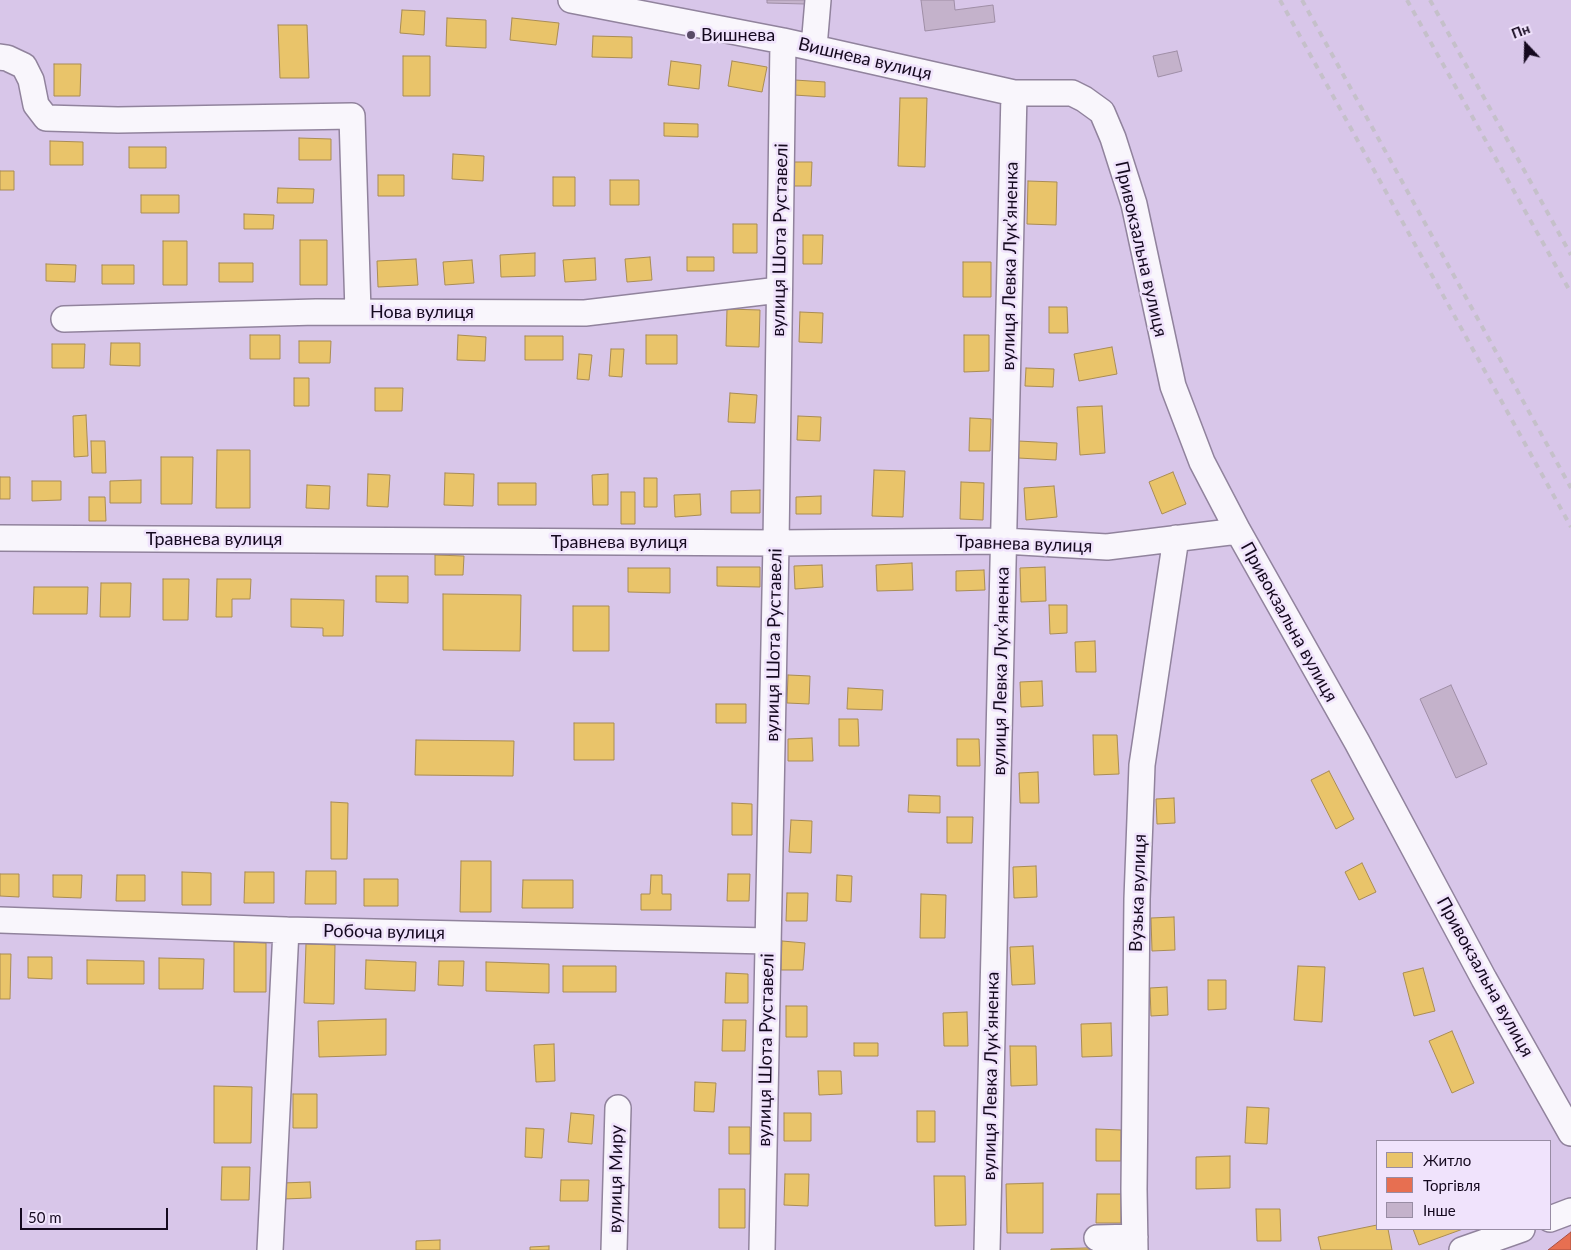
<!DOCTYPE html>
<meta charset="utf-8">
<style>
body{margin:0}
#map{position:relative;width:1571px;height:1250px;overflow:hidden;background:#d8c6e9;font-family:Lato,sans-serif}
canvas{display:block}
.legend{position:absolute;left:1376px;top:1140px;width:175px;height:90px;box-sizing:border-box;background:#f0e3fc;border:1px solid #988ca4;margin:0;padding:6px 9px;list-style:none;font-size:15px;color:#15091f}
.legend li{display:flex;align-items:center;gap:10px;height:25px}
.legend b{width:25px;border:1px solid #988ca4}
.north{position:absolute;left:1501px;top:20px;width:50px;height:50px;-webkit-text-stroke:4px #f0e3fc;paint-order:stroke;rotate:339deg;font-size:14px;font-weight:700;line-height:20px;text-align:center;color:#15091f}
.north::after{content:'';display:block;margin:auto;width:18px;height:22px;background:#15091f;clip-path:polygon(50% 0,100% 100%,50% 72%,0 100%)}
.scale{position:absolute;left:20px;top:1208px;width:148px;height:22px;box-sizing:border-box;border:2px solid #15091f;border-top:0;padding-left:6px;font-size:15px;line-height:18px;white-space:nowrap;color:#15091f;-webkit-text-stroke:4px #f0e3fc;paint-order:stroke}
</style>
<div id="map">
<canvas width="1571" height="1250"></canvas>
<ul class="legend">
<li><b style="height:14px;background:#e9c46a"></b>Житло</li>
<li><b style="height:14px;background:#e76f51"></b>Торгівля</li>
<li><b style="height:14px;background:#c4b2cb"></b>Інше</li>
</ul>
<div class="north">Пн</div>
<div class="scale">50 m</div>
</div>
<script>
const g = document.querySelector('canvas').getContext('2d');
g.lineJoin = 'round';
function fill(path, color) {
  g.fillStyle = color;
  g.fill(path, 'evenodd');
}
function poly(rows) {
  const path = new Path2D();
  for (const r of rows) {
    path.moveTo(r[0], r[1]);
    for (let i = 2; i < r.length; i += 2) path.lineTo(r[i], r[i + 1]);
  }
  return path;
}
function strokePath(path, color, width, dash) {
  g.strokeStyle = color;
  g.lineWidth = width;
  g.lineCap = dash ? 'butt' : 'round';
  g.setLineDash(dash || []);
  g.stroke(path);
}
function write(font, color, halo, rows, align = 'center') {
  g.font = font + ' Lato,sans-serif';
  g.lineWidth = 5;
  g.setLineDash([]);
  g.textBaseline = 'middle';
  g.strokeStyle = halo;
  g.fillStyle = color;
  for (const [text, x, y, turn = 0] of rows) {
    g.save();
    g.translate(x, y);
    g.rotate((+turn || 0) * Math.PI / 180);
    g.textAlign = isNaN(turn) ? turn : align;
    if (halo) g.strokeText(text, 0, 0);
    g.fillText(text, 0, 0);
    g.restore();
  }
}
const homes = poly([
 [402,10,425,11,424,35,400,33,402,10],
 [447,18,486,20,486,48,446,46,447,18],
 [512,18,559,23,556,45,510,40,512,18],
 [278,25,307,25,309,78,280,78,278,25],
 [593,36,632,37,632,58,592,57,593,36],
 [403,56,430,56,430,96,403,96,403,56],
 [671,61,701,65,699,89,668,85,671,61],
 [732,61,767,67,762,92,728,86,732,61],
 [54,64,81,64,80,96,54,96,54,64],
 [795,80,825,82,825,97,794,95,795,80],
 [900,98,927,98,925,167,898,166,900,98],
 [664,123,698,124,698,137,664,136,664,123],
 [299,138,331,139,331,160,299,160,299,138],
 [50,141,83,142,83,165,50,165,50,141],
 [129,147,166,147,166,168,129,168,129,147],
 [453,154,484,156,483,181,452,179,453,154],
 [793,162,812,162,811,186,793,186,793,162],
 [0,171,14,171,14,190,0,190,0,171],
 [378,175,404,175,404,196,378,196,378,175],
 [553,177,575,177,575,206,553,206,553,177],
 [610,180,639,180,639,205,610,205,610,180],
 [1028,181,1057,182,1056,225,1027,224,1028,181],
 [278,188,314,189,313,203,277,203,278,188],
 [141,195,179,195,179,213,141,213,141,195],
 [244,214,274,215,273,229,244,229,244,214],
 [733,224,757,224,757,253,733,253,733,224],
 [803,235,823,235,822,264,803,264,803,235],
 [300,240,327,240,327,285,300,285,300,240],
 [163,241,187,241,187,285,163,285,163,241],
 [535,253,535,276,501,277,500,255,535,253],
 [650,257,652,280,627,282,625,259,650,257],
 [687,257,714,257,714,271,687,271,687,257],
 [595,258,596,280,565,282,563,260,595,258],
 [416,259,418,285,378,287,377,261,416,259],
 [472,260,474,283,445,285,443,262,472,260],
 [963,262,991,262,991,297,963,297,963,262],
 [219,263,253,263,253,282,219,282,219,263],
 [46,264,76,265,75,282,46,281,46,264],
 [102,265,134,265,134,284,102,284,102,265],
 [1049,307,1067,307,1068,333,1049,333,1049,307],
 [727,309,760,310,759,347,726,346,727,309],
 [800,312,823,313,822,343,799,342,800,312],
 [250,335,280,335,280,359,250,359,250,335],
 [458,335,486,337,485,361,457,360,458,335],
 [646,335,677,335,677,364,646,364,646,335],
 [964,335,989,335,989,371,964,372,964,335],
 [525,336,563,336,563,360,525,360,525,336],
 [299,341,331,341,330,363,299,363,299,341],
 [111,343,140,343,140,366,110,365,111,343],
 [52,344,85,344,84,368,52,368,52,344],
 [1112,347,1117,374,1079,381,1074,354,1112,347],
 [611,349,624,349,622,377,609,376,611,349],
 [579,354,592,355,589,380,577,379,579,354],
 [1026,368,1054,369,1053,387,1025,386,1026,368],
 [294,378,309,378,309,406,294,406,294,378],
 [375,388,403,388,402,411,375,411,375,388],
 [730,393,757,395,755,423,728,422,730,393],
 [1102,406,1105,453,1080,455,1077,407,1102,406],
 [86,415,88,456,74,457,73,416,86,415],
 [798,416,821,417,820,441,797,440,798,416],
 [970,418,991,419,990,451,969,451,970,418],
 [91,441,105,441,106,473,92,473,91,441],
 [1018,441,1057,443,1056,460,1018,458,1018,441],
 [217,450,250,450,250,508,216,508,217,450],
 [161,457,193,457,192,504,161,504,161,457],
 [874,470,905,471,903,517,872,516,874,470],
 [1173,472,1186,504,1162,514,1149,482,1173,472],
 [445,473,474,474,473,506,444,505,445,473],
 [368,474,390,475,388,507,367,506,368,474],
 [608,474,608,505,593,505,592,475,608,474],
 [0,477,10,477,10,499,0,499,0,477],
 [644,478,657,478,657,507,644,507,644,478],
 [141,480,141,503,110,503,110,481,141,480],
 [32,481,61,481,61,500,32,501,32,481],
 [961,482,984,483,983,520,960,519,961,482],
 [498,483,536,483,536,505,498,505,498,483],
 [307,485,330,486,329,509,306,508,307,485],
 [1054,486,1057,517,1026,520,1024,488,1054,486],
 [760,490,760,513,731,513,731,491,760,490],
 [621,492,635,492,635,524,621,524,621,492],
 [700,494,701,515,675,517,674,495,700,494],
 [821,496,821,514,796,514,796,497,821,496],
 [89,497,105,497,106,521,89,521,89,497],
 [435,555,464,556,463,575,435,575,435,555],
 [912,563,913,590,877,591,876,565,912,563],
 [822,565,823,587,795,589,794,566,822,565],
 [717,567,760,567,760,587,717,586,717,567],
 [1045,567,1046,601,1021,602,1020,568,1045,567],
 [628,568,670,568,670,593,628,592,628,568],
 [984,570,985,590,956,591,956,571,984,570],
 [376,576,408,576,408,603,376,602,376,576],
 [163,579,189,579,188,620,163,620,163,579],
 [217,579,251,579,250,599,232,599,232,617,216,617,217,579],
 [101,583,131,583,130,617,100,617,101,583],
 [34,587,88,587,87,614,33,614,34,587],
 [443,594,521,595,520,651,443,650,443,594],
 [291,599,344,600,343,636,323,636,323,628,291,627,291,599],
 [1049,605,1067,605,1067,633,1050,634,1049,605],
 [573,606,609,606,609,651,573,651,573,606],
 [1095,641,1096,672,1076,672,1075,642,1095,641],
 [788,675,810,676,809,704,787,703,788,675],
 [1042,681,1043,706,1021,707,1020,682,1042,681],
 [848,688,883,690,882,710,847,709,848,688],
 [716,704,746,704,746,723,716,723,716,704],
 [839,719,858,719,859,746,839,746,839,719],
 [574,723,614,723,614,760,574,760,574,723],
 [1093,735,1117,735,1119,774,1094,775,1093,735],
 [812,738,813,761,788,761,788,739,812,738],
 [957,739,979,739,980,766,957,766,957,739],
 [416,740,514,741,513,776,415,775,416,740],
 [1329,771,1354,819,1336,829,1311,780,1329,771],
 [1038,772,1039,803,1020,803,1019,773,1038,772],
 [909,795,940,796,940,813,908,812,909,795],
 [1174,798,1175,823,1157,824,1156,799,1174,798],
 [331,802,348,803,347,859,331,859,331,802],
 [732,803,752,804,752,835,732,835,732,803],
 [947,817,973,817,972,843,947,843,947,817],
 [791,820,812,821,811,853,789,852,791,820],
 [461,861,491,861,491,912,460,912,461,861],
 [1362,863,1376,892,1359,900,1345,872,1362,863],
 [1036,866,1037,897,1014,898,1013,867,1036,866],
 [306,871,336,871,336,904,305,904,306,871],
 [182,872,211,873,211,905,182,905,182,872],
 [245,872,274,872,274,903,244,903,245,872],
 [0,874,19,874,19,897,0,896,0,874],
 [728,874,750,874,749,901,727,901,728,874],
 [53,875,82,875,81,898,53,897,53,875],
 [117,875,145,875,145,901,116,901,117,875],
 [651,875,662,875,662,894,671,894,671,910,641,910,641,894,650,894,651,875],
 [837,875,852,876,851,902,836,901,837,875],
 [364,879,398,879,398,906,364,906,364,879],
 [523,880,573,880,573,908,522,908,523,880],
 [787,893,808,893,807,921,786,921,787,893],
 [921,894,946,895,945,938,920,938,921,894],
 [1174,917,1175,950,1152,951,1151,918,1174,917],
 [782,941,805,943,803,970,781,970,782,941],
 [234,942,266,943,266,992,234,992,234,942],
 [306,944,335,945,334,1004,304,1003,306,944],
 [1033,946,1035,984,1012,985,1010,947,1033,946],
 [0,954,11,954,10,999,0,999,0,954],
 [28,957,52,957,52,979,28,978,28,957],
 [159,958,204,959,203,989,159,989,159,958],
 [87,960,144,961,144,984,87,984,87,960],
 [366,960,416,962,415,991,365,989,366,960],
 [439,961,464,961,463,986,438,985,439,961],
 [486,962,549,964,549,993,486,991,486,962],
 [563,966,616,966,616,992,563,992,563,966],
 [1298,966,1325,967,1322,1022,1294,1020,1298,966],
 [1423,968,1435,1011,1414,1016,1403,973,1423,968],
 [726,973,748,974,748,1003,725,1003,726,973],
 [1208,980,1226,980,1226,1009,1208,1010,1208,980],
 [1167,987,1168,1015,1151,1016,1150,988,1167,987],
 [786,1006,807,1006,807,1037,786,1037,786,1006],
 [967,1012,968,1046,944,1046,943,1013,967,1012],
 [386,1019,386,1055,319,1057,318,1021,386,1019],
 [723,1020,746,1020,745,1051,722,1051,723,1020],
 [1111,1023,1112,1056,1082,1057,1081,1024,1111,1023],
 [1452,1031,1474,1083,1452,1093,1429,1041,1452,1031],
 [854,1043,878,1043,878,1056,854,1056,854,1043],
 [554,1044,555,1081,536,1082,534,1045,554,1044],
 [1010,1046,1036,1046,1037,1085,1011,1086,1010,1046],
 [818,1071,841,1071,842,1094,819,1095,818,1071],
 [695,1082,716,1083,714,1112,694,1111,695,1082],
 [214,1086,252,1087,251,1143,214,1143,214,1086],
 [293,1094,317,1094,317,1128,293,1128,293,1094],
 [1247,1107,1269,1108,1267,1144,1245,1143,1247,1107],
 [917,1111,935,1111,935,1142,917,1142,917,1111],
 [571,1113,594,1115,592,1144,568,1142,571,1113],
 [784,1113,811,1113,811,1141,784,1141,784,1113],
 [729,1127,750,1127,750,1154,729,1154,729,1127],
 [526,1128,544,1129,542,1158,525,1157,526,1128],
 [1096,1129,1121,1130,1121,1161,1096,1161,1096,1129],
 [1230,1156,1230,1188,1196,1189,1196,1157,1230,1156],
 [222,1167,250,1167,249,1200,221,1200,222,1167],
 [785,1174,809,1174,808,1206,784,1205,785,1174],
 [934,1176,965,1176,966,1225,935,1226,934,1176],
 [561,1180,589,1180,588,1201,560,1201,561,1180],
 [310,1182,311,1198,283,1199,282,1183,310,1182],
 [1043,1183,1043,1233,1007,1233,1006,1184,1043,1183],
 [719,1189,745,1189,745,1228,719,1228,719,1189],
 [1097,1194,1121,1194,1121,1223,1096,1223,1097,1194],
 [1256,1209,1280,1209,1281,1241,1257,1241,1256,1209],
 [1377,1225,1377,1229,1388,1229,1392,1250,1321,1250,1318,1237,1377,1225],
 [1413,1229,1463,1229,1419,1245,1413,1229],
 [440,1240,440,1250,416,1250,416,1241,440,1240],
 [549,1246,549,1250,530,1250,530,1247,549,1246],
 [1119,1247,1119,1250,1051,1250,1051,1249,1119,1247]
]);
const shops = poly([
 [1571,1232,1571,1250,1548,1250,1571,1232]
]);
const building = poly([
 [767,0,805,0,805,4,767,3,767,0],
 [921,0,954,0,955,10,993,5,995,22,925,31,921,0],
 [1177,51,1182,71,1158,77,1153,56,1177,51],
 [1451,685,1487,764,1456,778,1420,699,1451,685]
]);
const minor = poly([
 [571,0,783,41,1014,93,1072,93,1084,99,1102,112,1113,138,1134,204,1173,386,1202,462,1238,531,1357,742,1484,979,1571,1133],
 [814,47,818,0],
 [0,57,7,58,24,66,31,80,36,105,46,118,118,120,352,116,358,312],
 [64,319,316,312,585,313,779,290],
 [0,538,776,543,1004,541,1107,547,1238,531],
 [0,920,286,930,768,941],
 [1550,1219,1571,1211],
 [1097,1238,1135,1237],
 [270,1250,286,930],
 [614,1250,618,1108],
 [762,1250,776,543,783,41],
 [987,1250,1014,93],
 [1135,1250,1134,1189,1137,899,1142,765,1176,538],
 [1462,1250,1522,1229]
]);
const rail = poly([
 [1280,0,1571,527],
 [1302,0,1571,488],
 [1407,0,1571,293],
 [1430,0,1571,255]
]);
const markers = [
 [691,35,5,"#594b66"]
];
const poiNames = [
 ["Вишнева",701,35]
];
const streetNames = [
 ["Вишнева вулиця",865,59,13],
 ["вулиця Шота Руставелі",780,240,-89],
 ["Привокзальна вулиця",1141,249,77],
 ["вулиця Левка Лукʼяненка",1010,266,-89],
 ["Нова вулиця",422,312],
 ["Травнева вулиця",214,539],
 ["Травнева вулиця",619,542],
 ["Травнева вулиця",1024,544,2],
 ["Привокзальна вулиця",1289,622,61],
 ["вулиця Шота Руставелі",774,645,-89],
 ["вулиця Левка Лукʼяненка",1001,671,-89],
 ["Вузька вулиця",1138,893,-88],
 ["Робоча вулиця",384,932,1],
 ["Привокзальна вулиця",1485,977,61],
 ["вулиця Шота Руставелі",766,1050,-89],
 ["вулиця Левка Лукʼяненка",991,1076,-89],
 ["вулиця Миру",616,1179,-89]
];
fill(homes, '#e9c46a');
strokePath(homes, '#a98c54', 1);
fill(shops, '#e76f51');
strokePath(shops, '#a85042', 1);
fill(building, '#c4b2cb');
strokePath(building, '#9f8ea6', 1);
strokePath(minor, '#91839d', 28);
strokePath(minor, '#f9f6fc', 25);
strokePath(rail, '#c5c0ca', 4, [6, 6]);
for (const [x, y, r, color] of markers) {
  const dot = new Path2D();
  dot.arc(x, y, r, 0, 2 * Math.PI);
  g.fillStyle = color;
  g.fill(dot);
  strokePath(dot, '#f0e3fc', 2);
}
write('18px', '#15091f', '#f0e3fc', poiNames, 'left');
write('18px', '#15091f', '#f0e3fc', streetNames);
</script>
